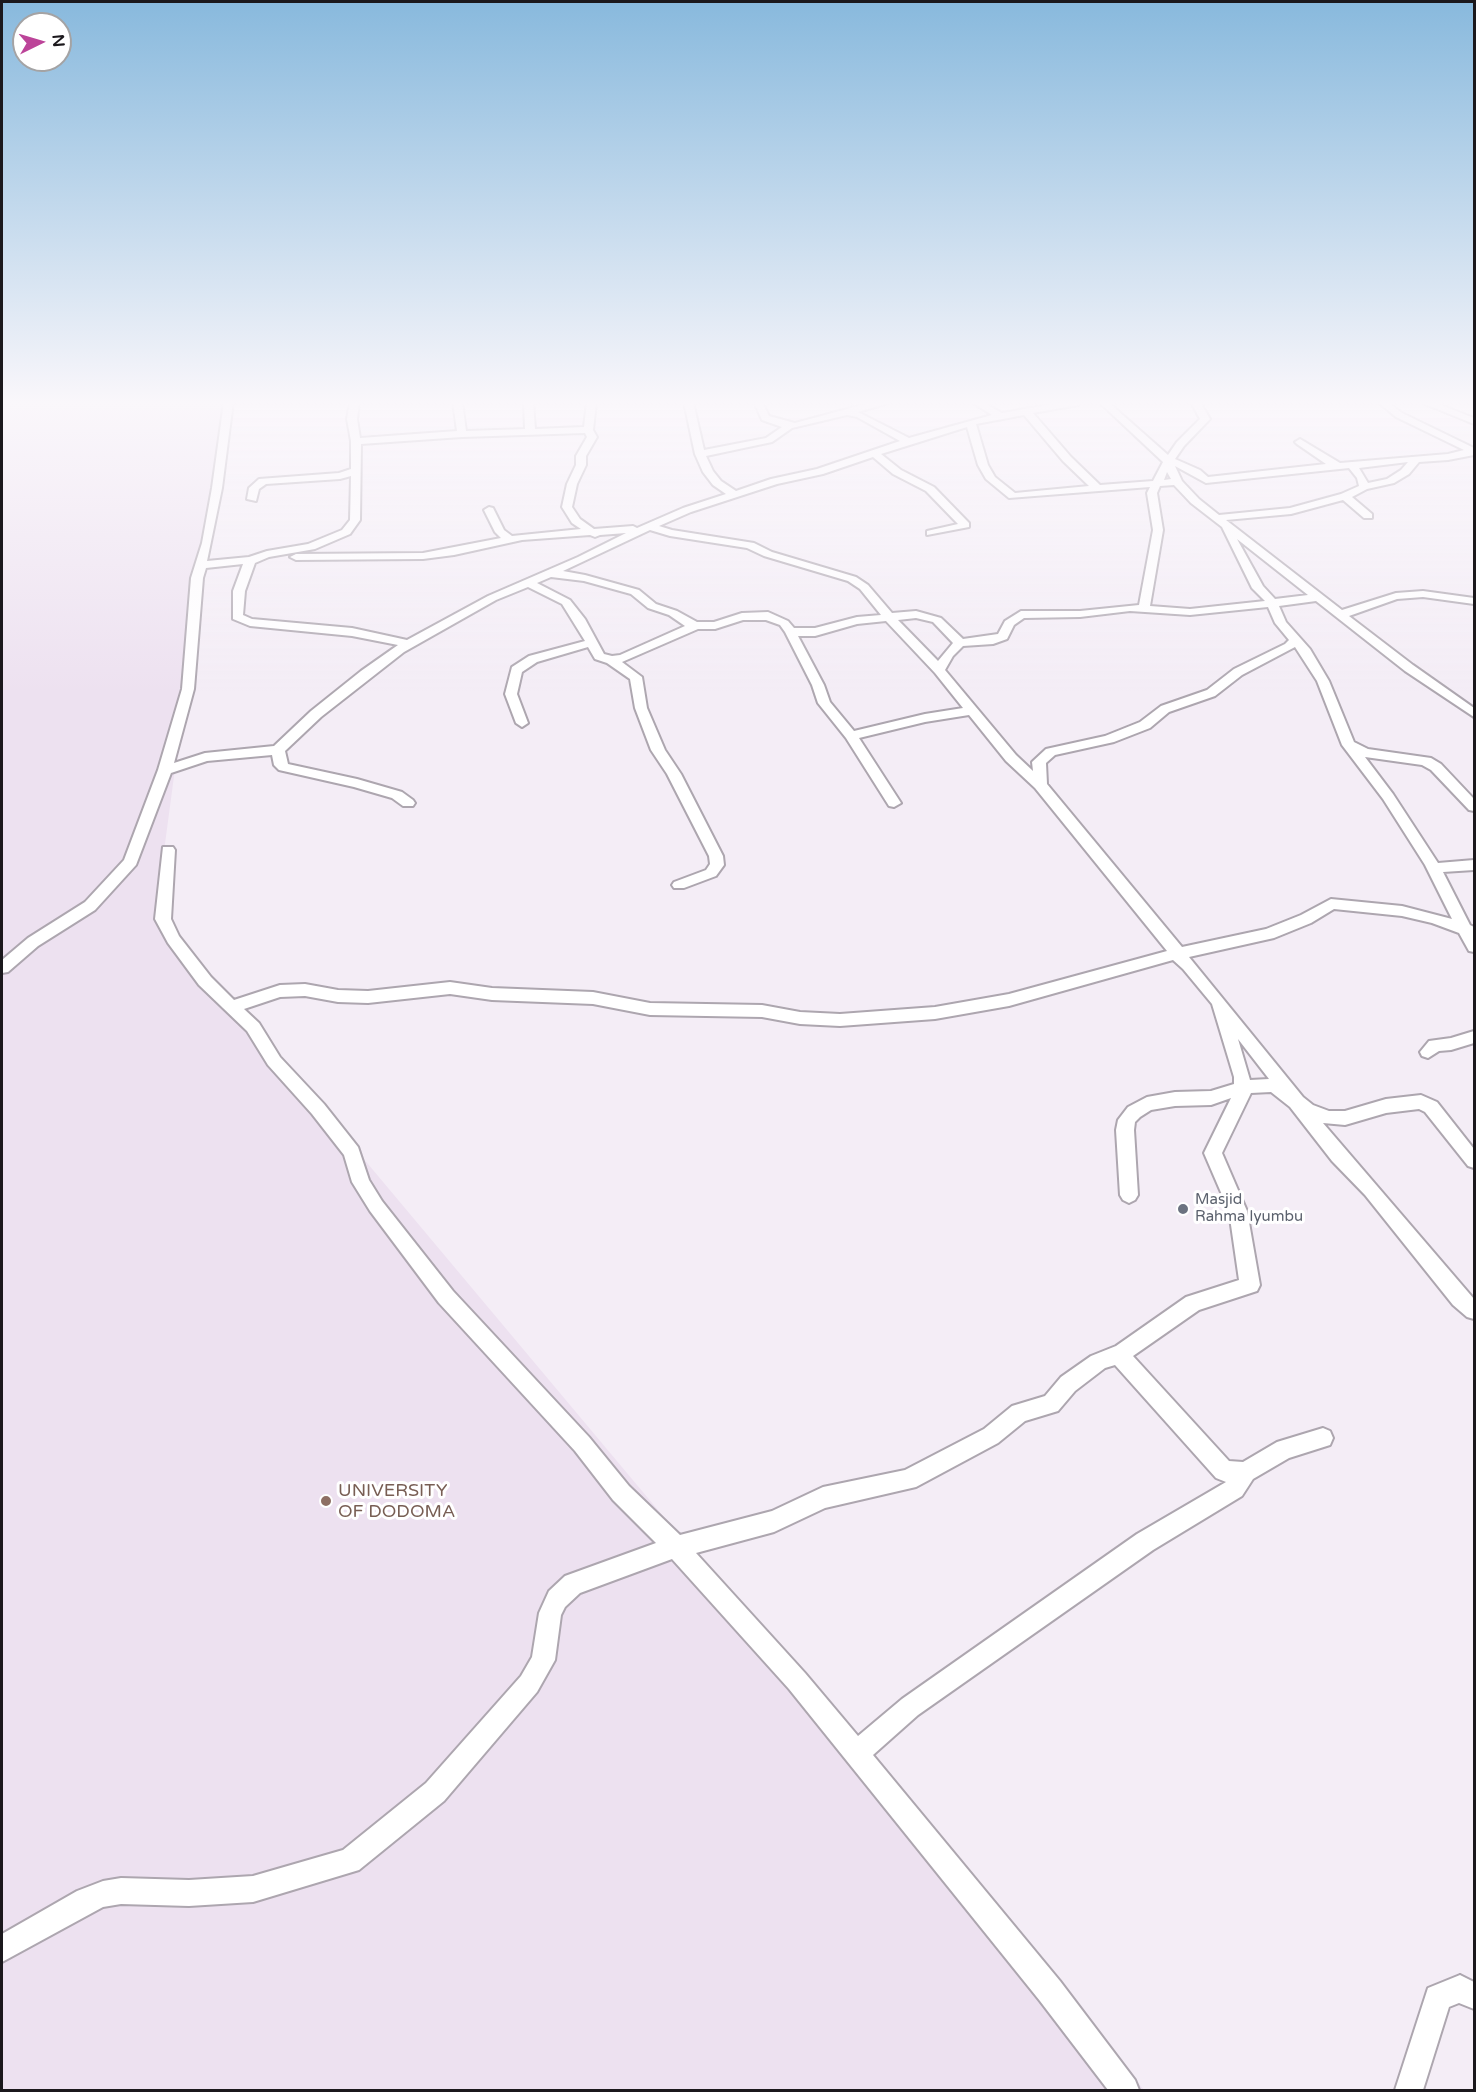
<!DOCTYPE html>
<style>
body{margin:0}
#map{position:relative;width:1476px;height:2092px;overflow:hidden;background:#f4edf6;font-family:"Varela Round",sans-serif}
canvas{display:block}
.frame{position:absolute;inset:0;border:3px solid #1b181c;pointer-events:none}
.north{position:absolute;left:12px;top:12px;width:60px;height:60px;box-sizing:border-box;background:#fff;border:2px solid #a4a3a4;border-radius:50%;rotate:85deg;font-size:16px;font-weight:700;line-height:24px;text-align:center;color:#1b181c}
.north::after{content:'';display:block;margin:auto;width:21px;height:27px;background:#bc4499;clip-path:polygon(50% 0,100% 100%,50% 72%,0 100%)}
</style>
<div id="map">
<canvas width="1476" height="2092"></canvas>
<div class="frame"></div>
<div class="north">N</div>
</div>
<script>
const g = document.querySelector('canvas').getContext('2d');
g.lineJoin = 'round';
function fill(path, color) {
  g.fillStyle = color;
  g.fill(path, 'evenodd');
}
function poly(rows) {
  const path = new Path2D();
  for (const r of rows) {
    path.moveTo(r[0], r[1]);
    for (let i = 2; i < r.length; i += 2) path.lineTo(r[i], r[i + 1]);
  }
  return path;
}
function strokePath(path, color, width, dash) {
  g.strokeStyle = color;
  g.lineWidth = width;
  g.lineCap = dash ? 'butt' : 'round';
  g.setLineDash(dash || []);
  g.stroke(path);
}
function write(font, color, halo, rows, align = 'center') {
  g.font = font + ' "Varela Round",sans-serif';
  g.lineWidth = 6;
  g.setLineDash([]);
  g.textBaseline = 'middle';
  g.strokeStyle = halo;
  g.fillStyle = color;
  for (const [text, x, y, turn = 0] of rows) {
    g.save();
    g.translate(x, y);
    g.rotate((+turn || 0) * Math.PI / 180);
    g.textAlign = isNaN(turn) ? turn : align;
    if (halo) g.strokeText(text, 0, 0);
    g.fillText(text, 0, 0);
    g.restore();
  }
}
const built = poly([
 [2,402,224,402,156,911,1144,2090,2,2090]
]);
const minor = poly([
 [224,402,233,402,222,488,207,561,249,557,267,551,308,544,342,530,350,520,351,476,340,479,266,484,259,489,256,501,247,499,249,488,259,479,339,473,351,469,351,441,347,419,350,402,359,402,357,419,360,438,457,431,453,402,462,402,466,431,525,429,524,402,533,402,535,429,584,427,587,402,596,402,593,430,597,437,586,456,586,465,577,484,572,507,580,519,594,529,633,526,637,528,683,508,726,494,713,485,703,472,695,454,684,402,693,402,704,450,766,438,782,427,762,420,754,402,762,402,769,416,795,423,873,402,886,402,885,404,858,412,909,438,992,415,972,402,982,402,1002,413,1065,402,1082,402,1078,405,1033,413,1071,457,1100,485,1153,481,1163,462,1099,402,1108,402,1168,455,1177,442,1200,419,1191,402,1200,402,1210,419,1184,446,1175,459,1200,470,1208,477,1326,464,1297,444,1295,442,1300,439,1340,463,1448,454,1464,450,1396,417,1378,402,1387,402,1402,413,1474,448,1474,455,1448,460,1419,462,1409,474,1394,483,1367,489,1352,497,1372,514,1372,518,1364,518,1343,500,1291,514,1226,520,1342,610,1396,593,1423,591,1474,598,1474,604,1423,597,1397,599,1349,616,1413,665,1474,708,1474,717,1405,671,1316,601,1279,606,1286,622,1310,649,1329,681,1354,742,1368,749,1431,758,1441,764,1474,799,1474,811,1469,810,1431,770,1422,765,1365,757,1393,794,1438,863,1474,860,1474,870,1443,872,1470,925,1474,927,1474,952,1469,951,1459,933,1432,923,1402,916,1334,909,1311,923,1274,938,1189,957,1303,1097,1313,1105,1329,1111,1345,1111,1386,1099,1421,1095,1437,1102,1474,1149,1474,1168,1468,1166,1425,1112,1419,1109,1386,1113,1345,1125,1323,1123,1474,1299,1474,1319,1467,1317,1453,1305,1365,1195,1332,1161,1290,1107,1271,1092,1251,1093,1222,1153,1247,1211,1260,1285,1257,1291,1199,1310,1133,1356,1229,1461,1243,1462,1277,1442,1323,1428,1330,1431,1333,1438,1330,1445,1289,1458,1253,1479,1242,1496,1153,1550,918,1715,873,1755,1060,1981,1135,2080,1139,2090,1108,2090,1040,2001,789,1689,672,1559,580,1593,565,1607,561,1615,555,1660,537,1692,444,1801,359,1870,253,1902,189,1906,121,1904,103,1907,2,1962,2,1934,77,1891,103,1881,121,1878,189,1880,253,1876,343,1850,426,1783,521,1676,532,1657,539,1613,549,1591,565,1576,656,1543,613,1500,575,1451,439,1303,370,1211,352,1182,344,1155,312,1114,268,1065,247,1031,199,985,168,943,155,919,163,847,173,847,175,850,171,919,179,936,211,977,234,1000,280,985,305,984,338,990,368,991,450,982,492,988,593,992,650,1003,762,1005,800,1012,840,1014,935,1007,1009,994,1167,951,1035,788,1006,761,969,715,925,722,859,738,901,803,894,807,889,806,846,738,818,703,812,685,785,632,780,625,766,620,743,620,715,629,698,629,622,662,642,677,647,708,665,750,681,774,723,856,724,865,716,876,684,888,674,888,672,885,674,882,706,870,710,864,709,856,667,774,651,750,635,708,630,679,607,663,595,659,588,647,537,662,522,672,517,694,528,723,522,727,516,723,505,694,512,667,529,656,585,641,562,604,528,587,496,600,404,652,321,717,285,751,288,764,357,779,402,792,413,800,415,803,413,806,403,806,392,798,354,787,279,770,274,765,272,755,207,761,171,773,136,865,95,910,38,946,8,972,2,973,2,960,28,938,85,902,124,860,158,770,182,689,191,578,202,543,212,488,224,402],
 [847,415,857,417,900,441,817,469,771,479,736,491,721,481,713,471,706,456,772,442,792,428,847,415],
 [1024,415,1063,461,1089,486,1015,493,995,477,988,465,976,424,1024,415],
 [967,427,978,465,986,479,1009,498,1150,487,1147,493,1153,530,1139,605,1080,611,1021,611,1005,621,998,634,963,639,941,618,916,611,892,613,868,585,856,577,772,552,754,543,672,530,659,526,691,512,777,484,823,474,873,457,893,474,926,491,958,524,927,531,927,535,969,527,969,523,934,487,901,470,881,454,967,427],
 [585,433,587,437,576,456,576,465,567,484,562,507,572,523,581,529,512,536,504,530,493,508,489,507,484,510,495,532,501,538,423,553,296,554,290,557,296,560,423,559,454,555,522,540,590,535,595,537,600,535,626,533,578,557,488,596,407,640,352,628,252,619,243,615,245,591,255,563,269,557,315,549,350,534,360,520,361,444,462,437,585,433],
 [1408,462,1401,470,1387,479,1368,483,1359,468,1408,462],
 [1175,466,1206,483,1349,468,1357,478,1359,486,1341,494,1290,508,1219,515,1199,499,1182,481,1175,466],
 [1167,472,1171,479,1164,480,1167,472],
 [1174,485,1191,503,1222,527,1252,588,1265,601,1190,609,1150,606,1163,530,1157,493,1160,486,1174,485],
 [650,530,670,536,747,548,764,556,848,581,860,589,881,615,857,617,815,628,794,628,788,621,768,612,742,613,714,622,697,622,677,611,656,604,639,590,585,575,563,571,650,530],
 [1237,539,1308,595,1275,599,1263,586,1237,539],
 [243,564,233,591,233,619,250,626,352,636,398,645,361,671,311,711,274,746,205,753,174,763,194,689,203,578,206,568,243,564],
 [551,577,584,581,631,594,648,608,669,615,685,626,620,655,612,656,604,654,585,619,570,600,537,583,551,577],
 [1268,607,1275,623,1289,640,1285,644,1234,669,1207,690,1161,706,1140,722,1105,736,1046,749,1032,762,1033,771,1016,755,945,670,953,656,963,646,993,644,1007,639,1014,625,1024,618,1080,617,1130,611,1190,615,1268,607],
 [916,618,933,622,953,643,938,661,898,620,916,618],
 [886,621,935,673,963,708,925,714,854,731,830,702,824,685,798,636,815,636,857,624,886,621],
 [1295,647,1317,681,1342,745,1383,799,1425,865,1452,919,1402,906,1331,899,1301,915,1266,929,1182,947,1047,784,1046,763,1055,755,1114,742,1150,728,1169,712,1215,696,1242,675,1295,647],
 [1173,960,1183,969,1212,1004,1234,1077,1234,1084,1211,1091,1175,1092,1147,1097,1128,1107,1118,1120,1116,1130,1120,1195,1123,1200,1129,1203,1135,1200,1138,1195,1134,1130,1135,1122,1140,1117,1151,1110,1175,1106,1211,1105,1231,1098,1204,1153,1229,1211,1239,1280,1186,1297,1116,1346,1091,1356,1061,1377,1045,1396,1012,1406,984,1429,905,1470,823,1487,772,1511,680,1535,629,1486,589,1437,453,1291,382,1201,369,1180,358,1147,324,1104,280,1057,259,1023,244,1009,280,997,305,996,338,1002,368,1003,450,994,492,1000,593,1004,650,1015,762,1017,800,1024,840,1026,935,1019,1009,1006,1173,960],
 [1238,1039,1269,1079,1250,1080,1238,1039],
 [1115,1365,1216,1478,1226,1482,1137,1534,902,1699,858,1736,805,1673,696,1553,774,1532,825,1508,916,1487,998,1443,1025,1421,1058,1411,1075,1391,1105,1368,1115,1365],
 [1420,402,1433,402,1474,418,1474,424,1420,402],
 [1474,1031,1474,1043,1451,1050,1439,1051,1428,1058,1422,1056,1420,1052,1429,1041,1451,1038,1474,1031],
 [1460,1975,1474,1982,1474,2009,1459,2003,1449,2007,1423,2090,1395,2090,1428,1988,1460,1975]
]);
const markers = [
 [1183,1209,6,"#6b7280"],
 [326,1501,6,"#8d6e63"]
];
const worshipNames = [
 ["Masjid",1195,1200],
 ["Rahma Iyumbu",1195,1217]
];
const nearEducationnames = [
 ["UNIVERSITY",338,1491],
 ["OF DODOMA",338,1512]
];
fill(built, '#ede1f0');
strokePath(minor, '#ada6af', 4);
fill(minor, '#fff');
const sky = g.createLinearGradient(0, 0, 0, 695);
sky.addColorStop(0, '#88b9dd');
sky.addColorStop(0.58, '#faf7fb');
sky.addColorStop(1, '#faf7fb00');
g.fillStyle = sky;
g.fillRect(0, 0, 1476, 695);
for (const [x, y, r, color] of markers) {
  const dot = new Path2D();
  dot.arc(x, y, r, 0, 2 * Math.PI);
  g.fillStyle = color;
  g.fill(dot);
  strokePath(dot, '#fff', 2);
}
write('15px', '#5b616d', '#fff', worshipNames, 'left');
write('18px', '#785e54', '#fff', nearEducationnames, 'left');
</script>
